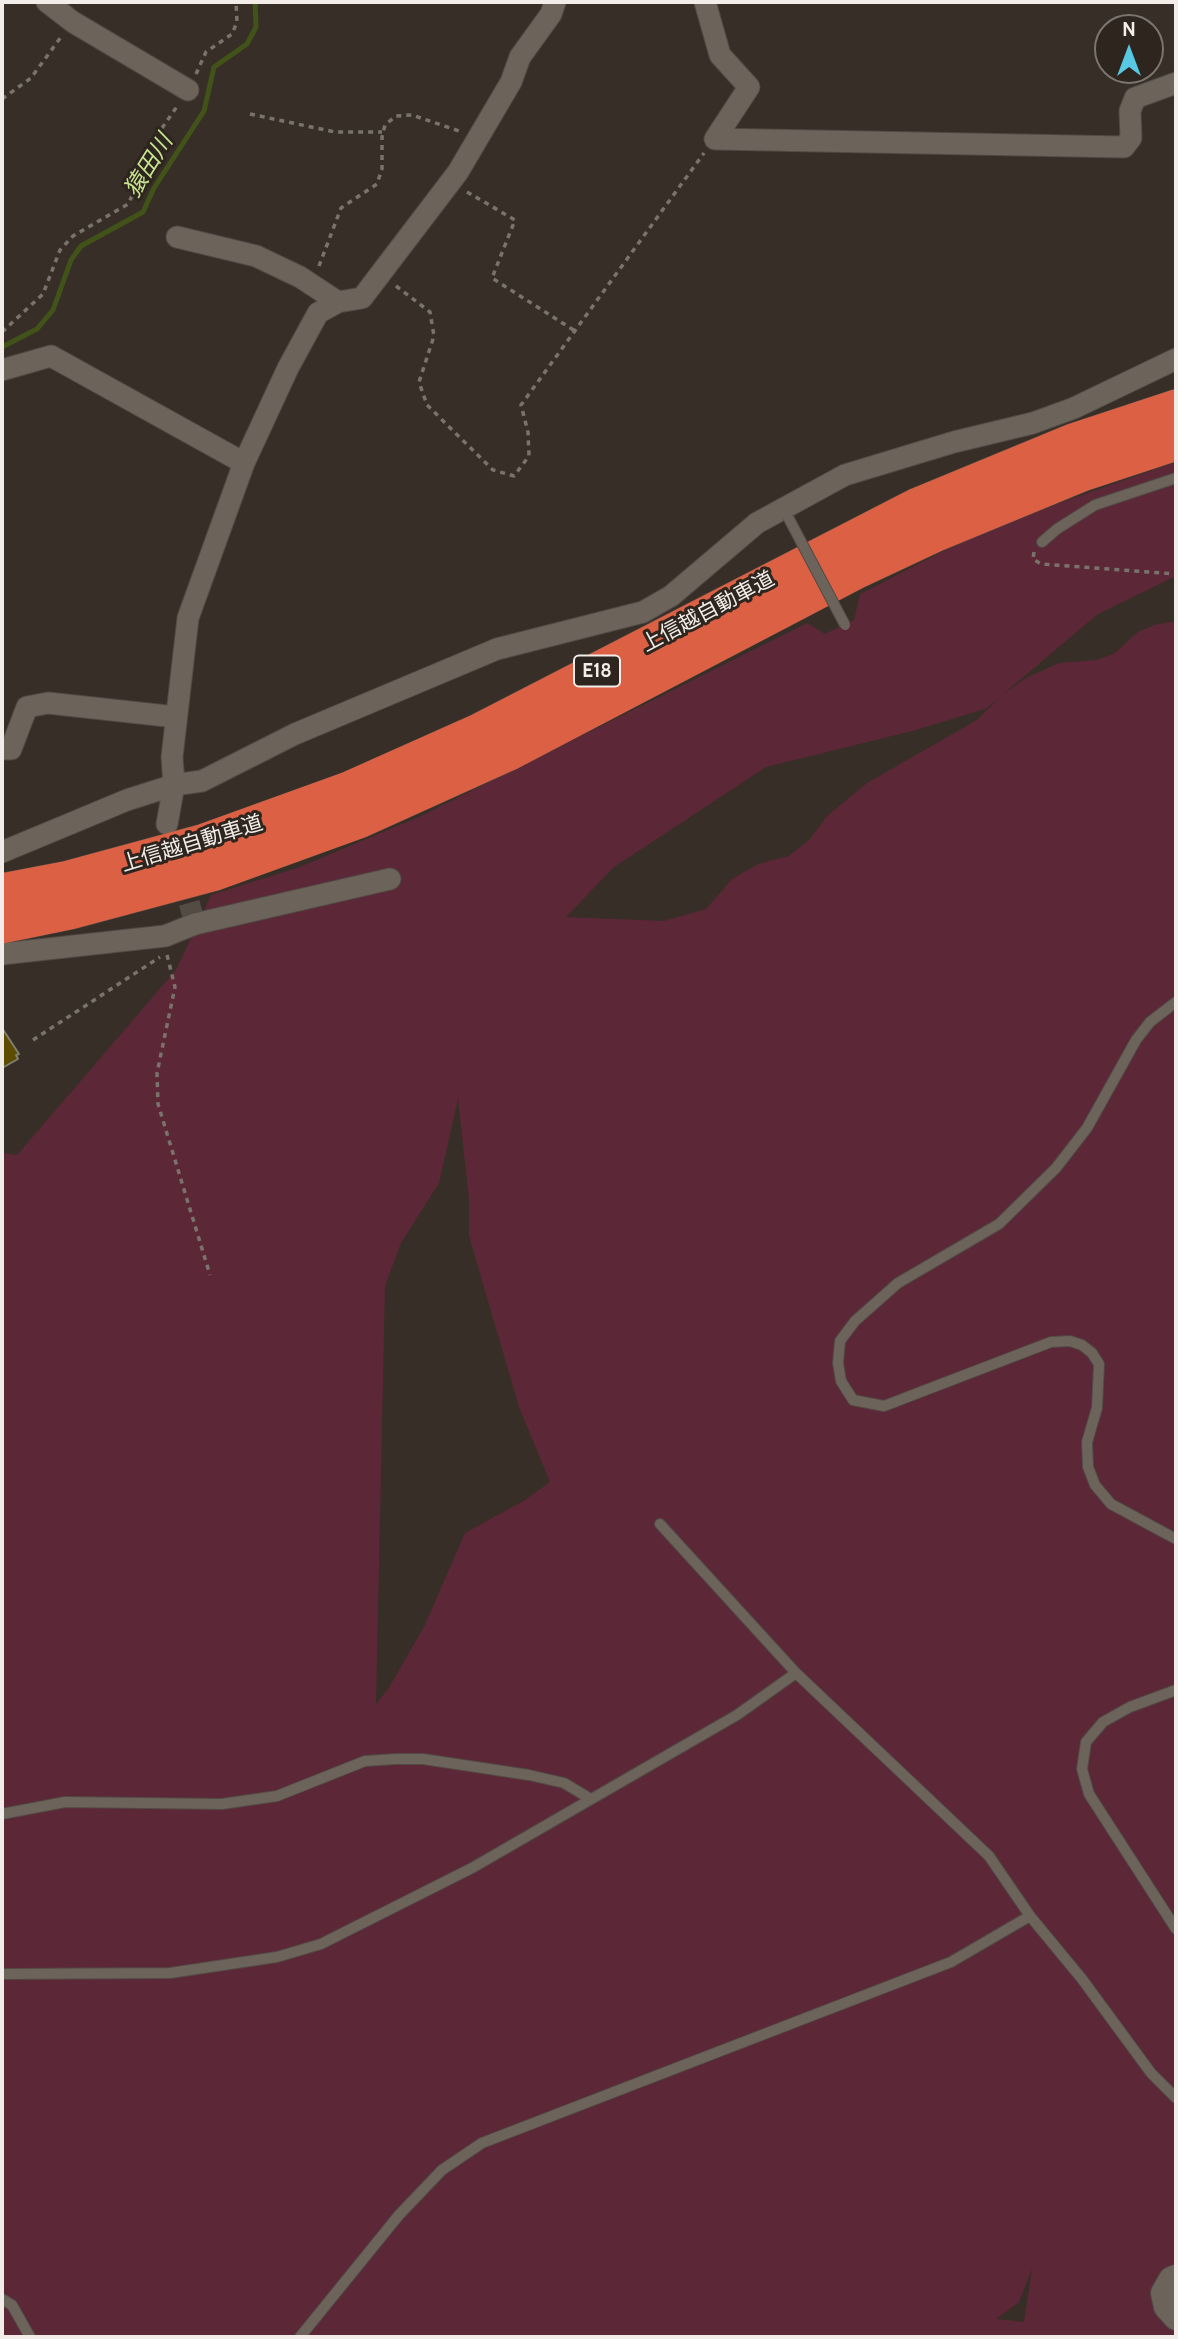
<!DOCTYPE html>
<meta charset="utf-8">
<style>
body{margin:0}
#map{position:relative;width:1178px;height:2339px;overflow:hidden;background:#372f27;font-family:Cabin,sans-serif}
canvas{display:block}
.frame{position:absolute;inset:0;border:4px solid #f2ede8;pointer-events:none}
.north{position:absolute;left:1094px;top:14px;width:70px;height:70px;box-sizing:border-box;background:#2d251e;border:2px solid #7c756f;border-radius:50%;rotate:0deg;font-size:19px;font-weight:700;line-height:28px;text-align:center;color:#f2ede8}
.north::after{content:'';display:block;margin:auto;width:24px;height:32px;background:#57c9e2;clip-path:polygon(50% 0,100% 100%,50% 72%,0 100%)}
</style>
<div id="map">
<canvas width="1178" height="2339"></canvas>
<div class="frame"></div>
<div class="north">N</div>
</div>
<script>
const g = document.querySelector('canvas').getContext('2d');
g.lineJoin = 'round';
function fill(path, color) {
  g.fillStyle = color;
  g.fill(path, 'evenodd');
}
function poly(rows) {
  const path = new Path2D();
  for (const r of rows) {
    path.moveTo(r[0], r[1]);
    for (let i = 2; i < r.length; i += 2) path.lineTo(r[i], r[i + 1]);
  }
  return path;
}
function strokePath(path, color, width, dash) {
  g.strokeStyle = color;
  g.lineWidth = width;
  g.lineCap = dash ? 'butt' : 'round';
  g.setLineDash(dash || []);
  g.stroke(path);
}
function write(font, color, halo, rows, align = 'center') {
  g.font = font + ' Cabin,"Noto Sans JP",sans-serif';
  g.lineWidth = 6;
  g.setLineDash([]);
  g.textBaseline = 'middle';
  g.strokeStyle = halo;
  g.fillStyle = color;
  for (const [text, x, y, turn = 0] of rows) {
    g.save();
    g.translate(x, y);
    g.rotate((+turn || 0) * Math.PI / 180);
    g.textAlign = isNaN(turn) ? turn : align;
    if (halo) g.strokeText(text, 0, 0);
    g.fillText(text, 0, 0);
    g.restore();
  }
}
const green = poly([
 [1176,462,1176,576,1098,614,1002,695,1026,678,1059,663,1097,660,1115,653,1138,632,1154,625,1176,621,1176,2337,2,2337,2,1153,17,1155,176,970,211,895,297,868,421,816,807,623,825,634,854,620,860,594,988,528],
 [998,699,977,720,867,783,827,816,810,839,789,856,758,864,732,879,706,909,664,921,566,917,614,867,766,767,912,731,985,709],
 [458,1099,469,1199,469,1236,519,1407,550,1482,525,1500,465,1533,424,1627,388,1689,376,1704,385,1286,401,1243,439,1183],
 [1032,2269,1024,2322,996,2319,1019,2302]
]);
const stream = poly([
 [2,347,37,329,53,310,71,260,81,246,143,212,154,188,204,111,214,67,247,44,256,27,255,2]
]);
const building = poly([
 [2,1028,19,1054,16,1055,18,1059,2,1068,2,1028]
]);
const minorTunnel = poly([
 [181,873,195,924]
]);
const path = poly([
 [196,74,206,52,232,34,237,22,236,2],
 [2,99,31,78,61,37],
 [250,114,335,132,382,132],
 [467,192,515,220,492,278,575,331],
 [319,266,341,208,377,184,382,169,382,137,385,125,396,116,412,115,462,132],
 [396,286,430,312,434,336,419,382,427,405,493,470,514,476,529,456,528,432,521,405,704,153],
 [2,332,43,294,60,250,73,236,128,204,151,159,153,141,178,105],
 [1034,552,1033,559,1041,564,1176,574],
 [1175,640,1176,639],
 [167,955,175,987,157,1073,158,1104,210,1275],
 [33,1040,160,957]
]);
const service = poly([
 [1042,542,1057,529,1095,505,1176,478],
 [1176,1002,1150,1022,1136,1040,1087,1128,1056,1168,999,1224,898,1283,855,1321,840,1341,838,1363,841,1381,853,1400,884,1406,1051,1342,1070,1341,1082,1345,1092,1353,1099,1364,1097,1408,1087,1442,1088,1467,1095,1485,1111,1504,1176,1539],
 [660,1524,796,1673,989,1856,1030,1916,1082,1979,1151,2073,1176,2098],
 [1176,1690,1130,1707,1103,1722,1086,1742,1082,1769,1089,1794,1176,1929],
 [2,1814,65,1802,222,1804,277,1796,365,1761,396,1759,423,1759,529,1775,564,1783,589,1798],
 [2,1974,170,1973,277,1957,321,1944,472,1868,737,1715,796,1673],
 [2,2299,12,2305,30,2337],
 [300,2337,399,2215,442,2170,482,2143,951,1962,1030,1916]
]);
const minor = poly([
 [47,2,73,22,188,90],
 [705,2,720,55,749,87,715,139,1124,147,1131,138,1130,111,1135,98,1176,83],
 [177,237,256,256,300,277,338,302],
 [2,370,51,356,244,463],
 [2,749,11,749,27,707,48,703,176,717],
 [167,824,174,785,172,757,188,618,244,463,288,368,318,313,338,302,362,298,458,172,511,82,520,57,551,14,555,2],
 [2,852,127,800,174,785,202,781,295,734,497,649,643,612,671,596,757,523,845,475,954,442,1033,423,1074,408,1176,359],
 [2,954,165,936,195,924,390,879]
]);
const tertiary = poly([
 [1176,2277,1171,2279,1163,2293,1166,2307,1176,2318]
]);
const motorway = poly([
 [2,892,65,880,205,842,349,790,479,732,918,506,1073,442,1176,408],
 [2,925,70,911,212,873,361,819,507,753,855,571,934,534,1082,473,1176,442]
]);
const serviceBridge = poly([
 [788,517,845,625]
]);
const shields = [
 [597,671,46]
];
const shieldNames = [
 ["E18",597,671]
];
const streetNames = [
 ["上信越自動車道",708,612,-28],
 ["上信越自動車道",192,844,-17]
];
const waterNames = [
 ["猿田川",149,166,-58]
];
fill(green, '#5c2736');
strokePath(stream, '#415318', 5);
fill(building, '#5c4c00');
strokePath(building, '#807d71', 2);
strokePath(minorTunnel, '#534c44', 21, [21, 10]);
strokePath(service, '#514a44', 12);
strokePath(minor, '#514a44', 23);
strokePath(tertiary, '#514a44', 26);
strokePath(motorway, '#514a44', 38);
strokePath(path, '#7a736c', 3.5, [5, 5]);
strokePath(service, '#6c635b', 10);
strokePath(minor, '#6c635b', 21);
strokePath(tertiary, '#6c635b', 24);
strokePath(motorway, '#dc6144', 37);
strokePath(serviceBridge, '#514a44', 12, []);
strokePath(serviceBridge, '#6c635b', 10);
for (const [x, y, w] of shields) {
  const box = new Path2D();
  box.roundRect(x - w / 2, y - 15.5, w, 31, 5);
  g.fillStyle = '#2d251e';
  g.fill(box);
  strokePath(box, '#f2ede8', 2);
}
write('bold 19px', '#f2ede8', null, shieldNames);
write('21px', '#f2ede8', '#2d251e', streetNames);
write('italic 23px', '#c6e58f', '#2d251e', waterNames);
</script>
